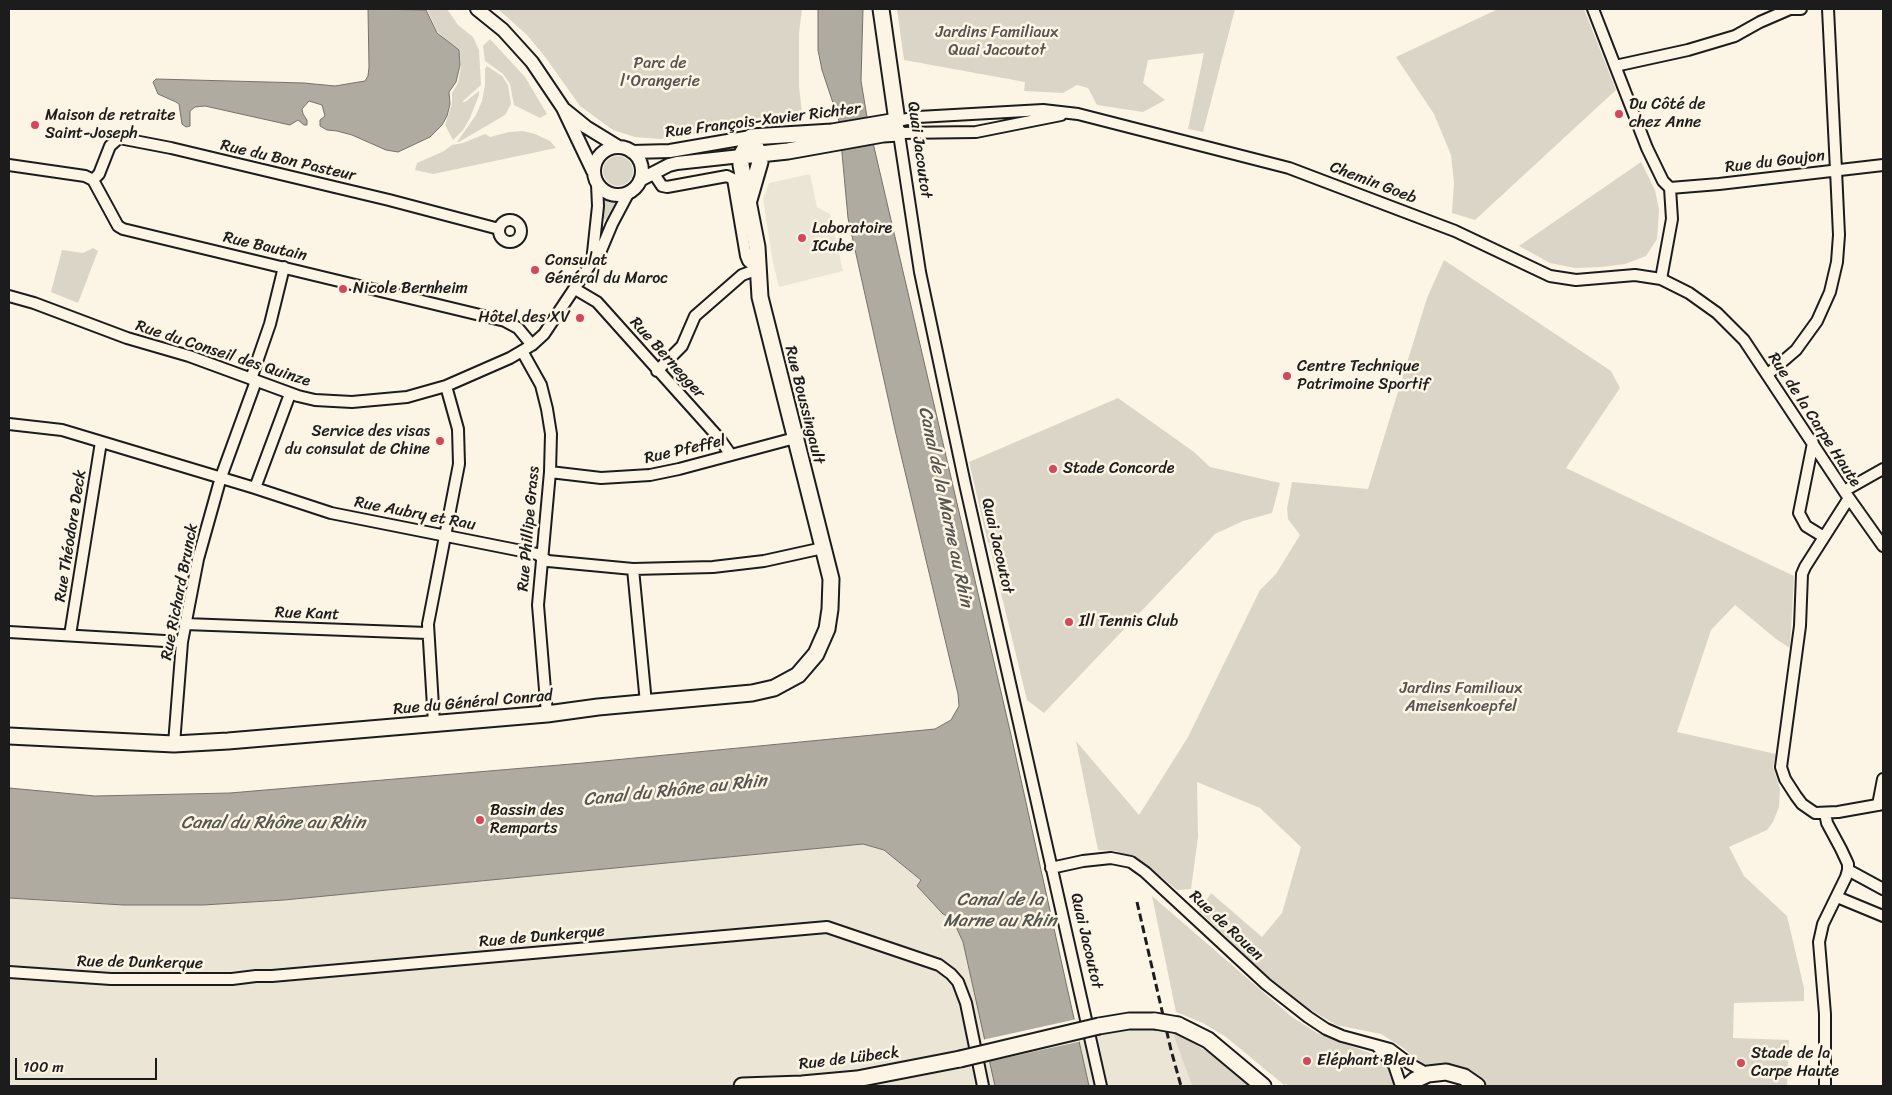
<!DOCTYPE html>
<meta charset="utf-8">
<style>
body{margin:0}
#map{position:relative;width:1892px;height:1095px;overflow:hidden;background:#fcf5e5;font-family:Sriracha,sans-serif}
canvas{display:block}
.frame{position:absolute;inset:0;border:10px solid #1c1c1c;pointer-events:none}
.scale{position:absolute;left:15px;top:1058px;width:142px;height:22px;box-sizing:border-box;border:2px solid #1c1c1c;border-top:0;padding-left:6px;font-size:15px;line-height:18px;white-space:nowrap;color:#1c1c1c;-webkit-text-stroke:4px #fcf5e5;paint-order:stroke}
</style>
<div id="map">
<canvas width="1892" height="1095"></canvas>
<div class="frame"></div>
<div class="scale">100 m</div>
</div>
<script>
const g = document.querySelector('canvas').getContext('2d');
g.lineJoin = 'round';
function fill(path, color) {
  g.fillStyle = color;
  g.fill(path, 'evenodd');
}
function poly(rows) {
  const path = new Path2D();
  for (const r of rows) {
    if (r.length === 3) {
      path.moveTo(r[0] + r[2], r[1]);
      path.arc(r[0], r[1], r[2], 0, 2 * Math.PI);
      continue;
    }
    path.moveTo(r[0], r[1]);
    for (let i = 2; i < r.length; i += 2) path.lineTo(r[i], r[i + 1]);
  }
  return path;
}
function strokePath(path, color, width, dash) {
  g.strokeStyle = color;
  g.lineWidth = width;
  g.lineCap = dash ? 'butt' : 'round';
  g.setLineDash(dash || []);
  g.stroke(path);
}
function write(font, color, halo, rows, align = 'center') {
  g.font = font + ' Sriracha,sans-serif';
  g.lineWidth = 5;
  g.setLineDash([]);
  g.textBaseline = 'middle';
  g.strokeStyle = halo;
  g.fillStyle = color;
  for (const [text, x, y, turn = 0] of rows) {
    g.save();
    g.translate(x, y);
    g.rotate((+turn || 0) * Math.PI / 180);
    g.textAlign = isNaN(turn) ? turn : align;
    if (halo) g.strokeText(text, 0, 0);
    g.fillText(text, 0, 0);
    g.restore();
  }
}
const built = poly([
 [810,174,817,207,830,214,843,271,779,287,773,263,763,199,769,183],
 [863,844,884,850,922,881,917,886,943,913,952,918,963,942,989,1061,1126,1029,1172,1031,1192,1086,9,1086,9,898,81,904,284,900]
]);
const green = poly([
 [427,9,447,9,458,25,473,37,479,50,481,85,462,102,465,102,479,91,479,95,470,118,463,130,453,140,445,125,452,104,452,93,458,83,461,67,460,50,450,44,437,31],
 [498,9,802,9,799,33,799,86,803,122,771,123,660,139,635,137,613,130,580,106,546,58,527,35],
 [897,9,1235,9,1203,132,1188,129,1204,53,1148,60,1143,83,1165,100,1143,112,1097,105,1088,88,1077,85,1063,93,1024,91,1025,82,904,60],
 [1498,9,1584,9,1616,90,1475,220,1452,213,1454,183,1451,155,1434,114,1396,57],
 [490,39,525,77,547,114,540,118,514,105,510,84,503,74,485,61,483,46],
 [487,66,502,76,508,85,511,104,505,115,459,142,457,142,476,115,482,101,485,85,485,69],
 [523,131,535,134,550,141,556,148,433,174,415,170,417,163,444,151,452,145,463,143,485,134,490,137,509,132],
 [618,171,15],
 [1641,162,1655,190,1659,210,1657,239,1646,256,1625,264,1601,267,1575,268,1550,263,1519,246],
 [602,195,620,201,610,220,602,219],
 [93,248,98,251,78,303,51,292,62,250,83,253],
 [1444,260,1611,371,1620,388,1566,468,1794,576,1790,648,1776,639,1735,605,1711,630,1677,732,1776,754,1773,767,1780,789,1779,807,1773,822,1767,830,1729,847,1744,876,1787,916,1804,988,1804,1001,1734,1003,1733,1038,1789,1040,1787,1086,1488,1086,1480,1078,1469,1070,1443,1064,1422,1064,1403,1048,1381,1034,1336,1025,1289,997,1199,911,1211,893,1262,937,1282,913,1301,847,1260,808,1197,782,1198,837,1191,889,1177,890,1146,864,1115,851,1098,850,1076,741,1139,815,1188,737,1260,590,1276,574,1300,535,1288,519,1287,509,1292,482,1368,489,1427,298],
 [1118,398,1194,452,1210,467,1280,483,1272,513,1243,521,1215,534,1044,713,1027,700,989,544,990,543,988,543,969,462],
 [1152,896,1292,1017,1317,1033,1383,1058,1393,1073,1394,1086,1289,1086,1286,1084,1284,1085,1226,1037,1203,1023,1176,1012],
 [1172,1031,1208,1052,1253,1086,1192,1086]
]);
const water = poly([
 [368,9,426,10,437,33,459,50,460,65,456,82,449,92,450,104,447,116,442,125,430,137,398,152,386,150,352,135,337,131,327,130,320,126,320,120,325,116,322,105,309,101,302,109,303,114,307,120,307,125,304,125,298,120,290,125,205,106,195,107,190,111,190,126,186,127,182,124,179,104,176,102,158,94,153,82,156,79,304,83,335,86,365,81,368,76,369,67,368,9],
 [818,9,863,9,861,81,867,117,1011,735,1089,1086,995,1086,963,942,952,918,943,914,917,886,921,880,884,850,863,844,284,900,203,905,123,905,9,898,9,788,95,796,230,793,583,763,935,729,951,720,959,706,958,694,896,434,848,218,839,121,822,70,818,50,818,9]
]);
const pier = poly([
 [1077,1019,1082,1041,987,1062,982,1040]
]);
const minor = poly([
 [1593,9,1647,148,1663,181,1670,188,1672,219,1661,279],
 [1615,66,1688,50,1735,36,1760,22,1790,9,1801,9],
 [899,133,976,132,1061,115],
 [9,165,85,176,93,180,118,226,123,229,505,321,518,328,532,345],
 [654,174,662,186,667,187,727,176,733,179,746,256,748,261,758,269],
 [93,180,99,174,110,146,119,138,171,148,389,200,499,229],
 [1670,188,1719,184,1883,165],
 [510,231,11],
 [592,262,598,206,597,184],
 [575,289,597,302,719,438,731,455],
 [9,296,34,303,127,338,189,356,298,396,315,400,352,402,407,397,446,386,510,358,532,345,544,334,592,262,599,255,612,224,629,192],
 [522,351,541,385,547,409,551,434,550,472,538,605,547,714],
 [657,371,682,346,695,316,742,275,758,269],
 [1768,374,1796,350,1817,321,1830,292,1837,262,1839,235,1836,170,1828,9],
 [251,379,270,324,284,267],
 [9,424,62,430,255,488,331,513,537,554,548,561,633,569,713,567,764,561,823,548],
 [1813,443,1799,513,1806,526,1824,537],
 [550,472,601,478,650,475,679,469,795,438],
 [255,488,290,394],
 [1844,491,1883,469],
 [1849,498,1805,567,1802,574,1800,626,1781,767,1785,779,1796,796,1802,804,1815,813,1838,812,1883,804],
 [633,569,646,703],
 [185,624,427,633],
 [9,632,182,642],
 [70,635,101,442],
 [434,723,428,624,459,464,458,429,446,386],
 [174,744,182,642,198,559,221,477,256,381],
 [1878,805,1883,779],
 [1825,813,1827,823,1841,849,1848,864,1848,870,1846,877,1823,924,1819,942,1825,1014,1825,1086],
 [1051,868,1083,861,1111,858,1131,862,1145,872,1266,984,1308,1017,1326,1029,1342,1036,1390,1049,1410,1064,1428,1074],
 [1848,870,1883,889],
 [1837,897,1883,916],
 [9,972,111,979,232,979,256,976,272,976,827,927,939,965,951,974,958,982,966,1003,983,1086],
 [1377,1046,1394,1065,1401,1086],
 [1101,1086,965,484,920,272,897,121,918,117,1043,110,1078,114,1289,168,1455,231,1550,276,1576,280,1635,275,1661,279,1689,293,1717,313,1744,340,1844,491,1883,546]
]);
const tertiary = poly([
 [477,9,503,30,532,62,563,108,593,171],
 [565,110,586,127,617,146],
 [618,171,24],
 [632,152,670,151,751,137],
 [640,180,669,165,677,163,741,156]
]);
const secondary = poly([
 [751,137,832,132,897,121,881,9],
 [741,156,788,151,883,134,899,133],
 [749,200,760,162,759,154,755,145],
 [9,736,174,744,228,741,547,714,598,707,752,693,774,688,798,675,816,654,827,629,830,609,831,579,760,297,757,247,741,165,741,156,751,137],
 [1178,1025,1208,1040,1263,1086],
 [1099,1026,1129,1021,1155,1021],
 [742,1086,802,1084,857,1079,960,1059],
 [1408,1086,1415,1080,1428,1074,1446,1072,1464,1077,1477,1086]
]);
const rail = poly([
 [1137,902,1171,1050,1181,1086]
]);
const secondaryBridge = poly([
 [1155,1021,1178,1025],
 [960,1059,1099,1026]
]);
const markers = [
 [1619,114,5,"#d1495b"],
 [35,125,5,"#d1495b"],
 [802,238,5,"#d1495b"],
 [535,270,5,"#d1495b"],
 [343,289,5,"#d1495b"],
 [580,318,5,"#d1495b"],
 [1287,376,5,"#d1495b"],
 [440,441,5,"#d1495b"],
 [1053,469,5,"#d1495b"],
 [1069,622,5,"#d1495b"],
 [480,820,5,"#d1495b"],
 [1307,1061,5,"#d1495b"],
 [1741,1063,5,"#d1495b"]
];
const parkNames = [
 ["Jardins Familiaux",997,33],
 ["Quai Jacoutot",997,51],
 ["Parc de",660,64],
 ["l'Orangerie",660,82],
 ["Jardins Familiaux",1461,689],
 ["Ameisenkoepfel",1461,707]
];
const poiNames = [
 ["Du Côté de",1629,105],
 ["chez Anne",1629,123],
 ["Maison de retraite",45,116],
 ["Saint-Joseph",45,134],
 ["Laboratoire",812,229],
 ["ICube",812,247],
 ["Consulat",545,261],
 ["Général du Maroc",545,279],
 ["Nicole Bernheim",353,289],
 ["Hôtel des XV",570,318,"right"],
 ["Centre Technique",1297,367],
 ["Patrimoine Sportif",1297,385],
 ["Service des visas",430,432,"right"],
 ["du consulat de Chine",430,450,"right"],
 ["Stade Concorde",1063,469],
 ["Ill Tennis Club",1079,622],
 ["Bassin des",490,811],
 ["Remparts",490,829],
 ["Stade de la",1751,1054],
 ["Carpe Haute",1751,1072],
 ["Eléphant Bleu",1317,1061]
];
const streetNames = [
 ["Rue François-Xavier Richter",763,121,-7],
 ["Quai Jacoutot",919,150,82],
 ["Rue du Bon Pasteur",288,161,13],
 ["Rue du Goujon",1775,162,-7],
 ["Chemin Goeb",1373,183,21],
 ["Rue Bautain",265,247,13],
 ["Rue du Conseil des Quinze",223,354,18],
 ["Rue Bernegger",667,358,48],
 ["Rue Boussingault",804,405,76],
 ["Rue de la Carpe Haute",1814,420,57],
 ["Rue Pfeffel",685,450,-13],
 ["Rue Aubry et Rau",415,514,11],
 ["Rue Phillipe Grass",529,529,-85],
 ["Rue Théodore Deck",71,536,-81],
 ["Quai Jacoutot",997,546,77],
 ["Rue Richard Brunck",180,592,-79],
 ["Rue Kant",307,614,2],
 ["Rue du Général Conrad",473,703,-5],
 ["Rue de Rouen",1226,926,43],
 ["Rue de Dunkerque",542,937,-5],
 ["Quai Jacoutot",1086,941,77],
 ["Rue de Dunkerque",140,963,1],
 ["Rue de Lübeck",849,1059,-7]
];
const waterNames = [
 ["Canal de la Marne au Rhin",945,507,78],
 ["Canal du Rhône au Rhin",675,791,-6],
 ["Canal du Rhône au Rhin",273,823],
 ["Canal de la",1000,900],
 ["Marne au Rhin",1000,921]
];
fill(built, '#ebe5d6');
fill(green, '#dbd5c8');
fill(water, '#b0aba1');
strokePath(water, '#75726c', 1);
fill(pier, '#fcf5e5');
strokePath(minor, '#1c1c1c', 14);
strokePath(tertiary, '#1c1c1c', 16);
strokePath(secondary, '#1c1c1c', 19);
strokePath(minor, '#fcf5e5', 10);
strokePath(tertiary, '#fcf5e5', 12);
strokePath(secondary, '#fcf5e5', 15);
strokePath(rail, '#1c1c1c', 3, [8, 4]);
strokePath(secondaryBridge, '#1c1c1c', 19, []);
strokePath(secondaryBridge, '#fcf5e5', 15);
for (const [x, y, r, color] of markers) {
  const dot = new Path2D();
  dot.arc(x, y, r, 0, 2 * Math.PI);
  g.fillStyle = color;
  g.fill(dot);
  strokePath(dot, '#fcf5e5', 2);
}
write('16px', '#555450', '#fcf5e5', parkNames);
write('16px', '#1c1c1c', '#fcf5e5', poiNames, 'left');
write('16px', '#1c1c1c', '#fcf5e5', streetNames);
write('italic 18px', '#575551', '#fcf5e5', waterNames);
</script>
